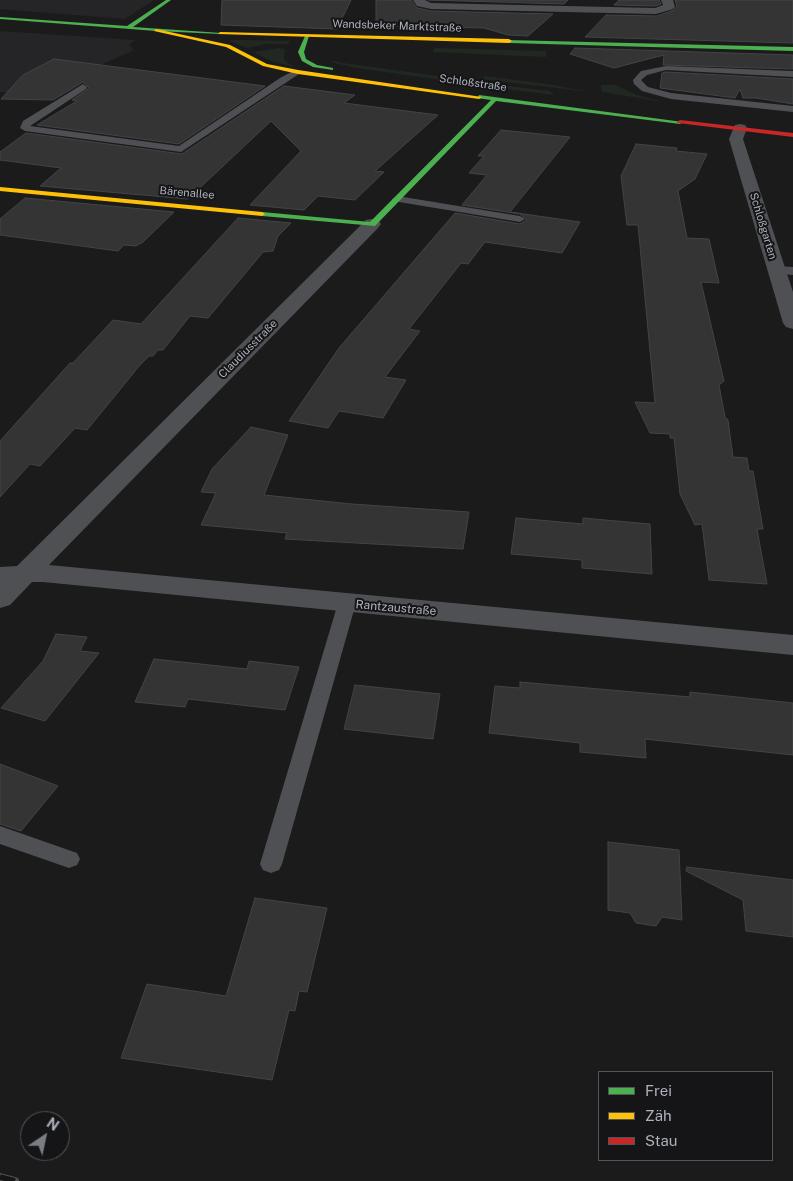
<!DOCTYPE html>
<html>
<head>
<meta charset="utf-8">
<style>
	body { margin:0 }
	#map { position:relative; width:793px; height:1181px; overflow:hidden; background:#1b1b1b; font-family:"Public Sans",sans-serif }
	canvas { display:block }
	.legend { position:absolute; left:598px; top:1071px; width:175px; height:90px; box-sizing:border-box; background:#151517; border:1px solid #525458; margin:0; padding:6px 9px; list-style:none; font-size:15px; color:#adb2ba }
	.legend li { display:flex; align-items:center; gap:10px; height:25px }
	.legend b { width:25px; border:1px solid #525458 }
	.north { position:absolute; left:20px; top:1111px; width:50px; height:50px; box-sizing:border-box; background:#151517; border:1px solid #525458; border-radius:50%; rotate:34deg; font-size:14px; font-weight:700; line-height:20px; text-align:center; color:#adb2ba }
	.north::after { content:''; display:block; margin:auto; width:18px; height:22px; background:#7a7d82; clip-path:polygon(50% 0,100% 100%,50% 72%,0 100%) }
</style>
</head>
<body>
<div id="map">
<canvas width="793" height="1181"></canvas>
<ul class="legend">
<li><b style="height:6px;background:#4caf50"></b>Frei</li>
<li><b style="height:6px;background:#ffc107"></b>Zäh</li>
<li><b style="height:6px;background:#c62828"></b>Stau</li>
</ul>
<div class="north">N</div>
</div>
<script>
const ctx = document.querySelector('canvas').getContext('2d');
ctx.lineJoin = 'round';
function fillPath(path, color) { ctx.fillStyle = color; ctx.fill(path, 'evenodd'); }
const poly = rows => new Path2D(rows.map(r => 'M' + r).join(''));
function strokePath(path, color, width, dash) { ctx.strokeStyle = color; ctx.lineWidth = width; ctx.lineCap = dash ? 'butt' : 'round'; ctx.setLineDash(dash || []); ctx.stroke(path); }
function write(font, color, halo, rows, align = 'center') {
  ctx.font = font + ' "Public Sans",sans-serif'; ctx.lineWidth = 4; ctx.setLineDash([]); ctx.textBaseline = 'middle'; ctx.strokeStyle = halo; ctx.fillStyle = color; for (const [text, x, y, turn = 0] of rows) {
    ctx.save(); ctx.translate(x, y); ctx.rotate((+turn || 0) * Math.PI / 180); ctx.textAlign = isNaN(turn) ? turn : align; if (halo) ctx.strokeText(text, 0, 0); ctx.fillText(text, 0, 0); ctx.restore();
  }
}
const built = poly([
	[0,0,154,0,125,19,0,9],
	[0,31,135,40,129,45,134,50,38,93,0,92]
]);
const green = poly([
	[231,40,242,40,290,41,288,44,265,44,247,48,230,41],
	[279,48,285,49,284,59,289,64,297,67,273,62,253,52],
	[434,48,546,51,546,57,433,52],
	[334,61,343,63,459,79,455,82,357,68,330,62],
	[485,76,547,84,590,92,481,79],
	[478,82,550,91,554,95,473,85],
	[601,85,616,85,637,95,663,102,602,92]
]);
const building = poly([
	[222,0,351,0,337,29,221,25,222,0],
	[376,0,411,0,417,8,431,11,553,14,528,36,508,35,484,28,376,26,376,0],
	[429,0,568,0,564,4,429,0],
	[619,0,659,0,661,4,655,6,614,5,619,0],
	[675,0,793,0,793,43,585,37,606,15,657,16,674,10,677,6,675,0],
	[575,48,793,55,793,69,663,65,664,55,614,68,570,54,575,48],
	[54,59,265,86,179,144,37,125,77,101,72,100,89,88,83,82,53,100,1,99,23,75,54,59],
	[666,72,793,79,793,104,756,98,743,98,740,89,735,98,660,88,662,73,666,72],
	[284,86,355,95,344,103,438,115,375,171,384,172,355,200,318,196,304,210,250,205,301,151,271,121,188,199,40,186,61,168,0,160,0,152,26,133,182,154,284,86],
	[501,130,570,137,510,212,580,222,562,253,485,242,468,264,461,263,409,329,420,331,385,377,406,380,383,418,339,411,328,428,289,421,339,348,455,213,520,224,527,220,520,214,462,205,487,175,469,173,484,156,478,156,501,130],
	[636,144,677,148,676,151,707,154,695,179,678,191,687,238,709,239,719,283,701,282,724,381,719,385,725,417,728,420,733,457,747,458,749,471,753,471,763,529,757,529,767,584,709,580,702,524,695,525,680,494,674,438,670,438,670,434,650,433,635,402,655,403,638,225,627,225,621,176,636,144],
	[25,198,174,212,143,242,136,246,124,245,118,251,0,235,0,219,25,198],
	[238,218,291,223,278,236,273,251,263,252,208,318,190,316,163,350,158,350,153,356,149,356,140,365,87,430,75,428,40,466,30,464,0,497,0,441,70,363,73,363,113,320,141,324,238,218],
	[251,427,288,435,264,495,352,504,469,512,463,549,285,539,287,533,201,525,216,493,201,492,212,469,251,427],
	[516,518,583,524,583,518,650,524,652,574,582,568,582,560,511,554,516,518],
	[56,634,87,637,80,651,99,653,45,721,1,708,43,661,56,634],
	[154,659,247,669,249,661,299,667,285,710,188,699,185,707,135,702,154,659],
	[520,682,690,697,690,692,793,703,793,755,645,739,646,758,580,752,580,743,489,733,495,686,520,688,520,682],
	[355,685,440,694,433,739,344,729,355,685],
	[0,764,58,786,21,831,0,824,0,764],
	[608,842,679,850,682,920,662,917,656,926,636,923,630,913,608,910,608,842],
	[687,867,793,880,793,937,746,931,743,900,686,871,687,867],
	[255,898,327,908,307,992,299,991,295,1011,289,1010,272,1080,121,1058,147,984,226,996,255,898]
]);
const lane = poly([
	[666,66,793,71,793,77,666,70,647,75,641,80,648,87,671,93,793,106,793,112,671,99,642,91,634,84,633,80,641,71,666,66],
	[295,70,302,72,181,152,25,131,20,128,23,121,83,84,87,87,86,89,30,126,179,146,280,78,295,70],
	[397,196,520,216,525,219,520,222,393,201,392,199,397,196],
	[776,266,793,267,793,275,772,273,770,270,772,267,776,266],
	[347,597,353,599,356,603,282,864,279,870,271,873,263,870,260,864,338,603,341,599,347,597],
	[0,826,77,853,80,859,77,865,69,868,0,844,0,826]
]);
const street = poly([
	[413,0,425,0,431,3,655,8,663,5,661,0,673,0,675,7,673,9,656,14,431,9,417,6,413,0],
	[740,124,745,125,747,128,743,139,793,292,793,329,786,327,783,323,729,139,735,125,740,124],
	[372,219,378,220,381,224,378,228,49,565,793,635,793,655,43,582,32,582,10,605,0,608,0,567,17,566,366,220,372,219]
]);
const fast = poly([
	[166,0,171,0,133,27,222,33,220,34,156,31,0,19,0,17,127,26,166,0],
	[307,35,309,36,304,52,306,59,317,65,333,68,333,70,313,67,302,61,298,52,305,36,307,35],
	[507,40,793,47,793,51,509,43,507,40],
	[479,95,683,122,680,124,496,101,375,226,262,216,259,214,262,212,370,222,491,100,477,98,479,95]
]);
const slow = poly([
	[156,29,230,45,267,64,298,70,482,97,479,99,298,74,263,66,226,47,154,31,156,29],
	[220,32,509,39,512,41,509,43,218,34,220,32],
	[0,187,262,212,265,214,262,216,0,191,0,187]
]);
const jam = poly([
	[680,120,793,133,793,137,678,123,677,122,680,120]
]);
const rail = poly([
	[0,1177,15,1181]
]);
const farStreetnames = [
	["Wandsbeker Marktstraße",397,26,2],
	["Schloßstraße",473,83,8],
	["Bärenallee",187,193,5],
	["Schloßgarten",763,226,73],
	["Claudiusstraße",248,349,-45]
];
const streetNames = [
	["Rantzaustraße",396,608,5]
];
fillPath(built, '#252527');
fillPath(green, '#212821');
fillPath(building, '#343435');
strokePath(building, '#434447', 1);
fillPath(lane, '#4f5053');
fillPath(street, '#4f5053');
fillPath(fast, '#4caf50');
fillPath(slow, '#ffc107');
fillPath(jam, '#c62828');
strokePath(rail, '#505052', 8);
strokePath(rail, '#151517', 5.5, [16]);
write('11px', '#adb2ba', '#151517', farStreetnames);
write('12px', '#adb2ba', '#151517', streetNames);
</script>
</body>
</html>
